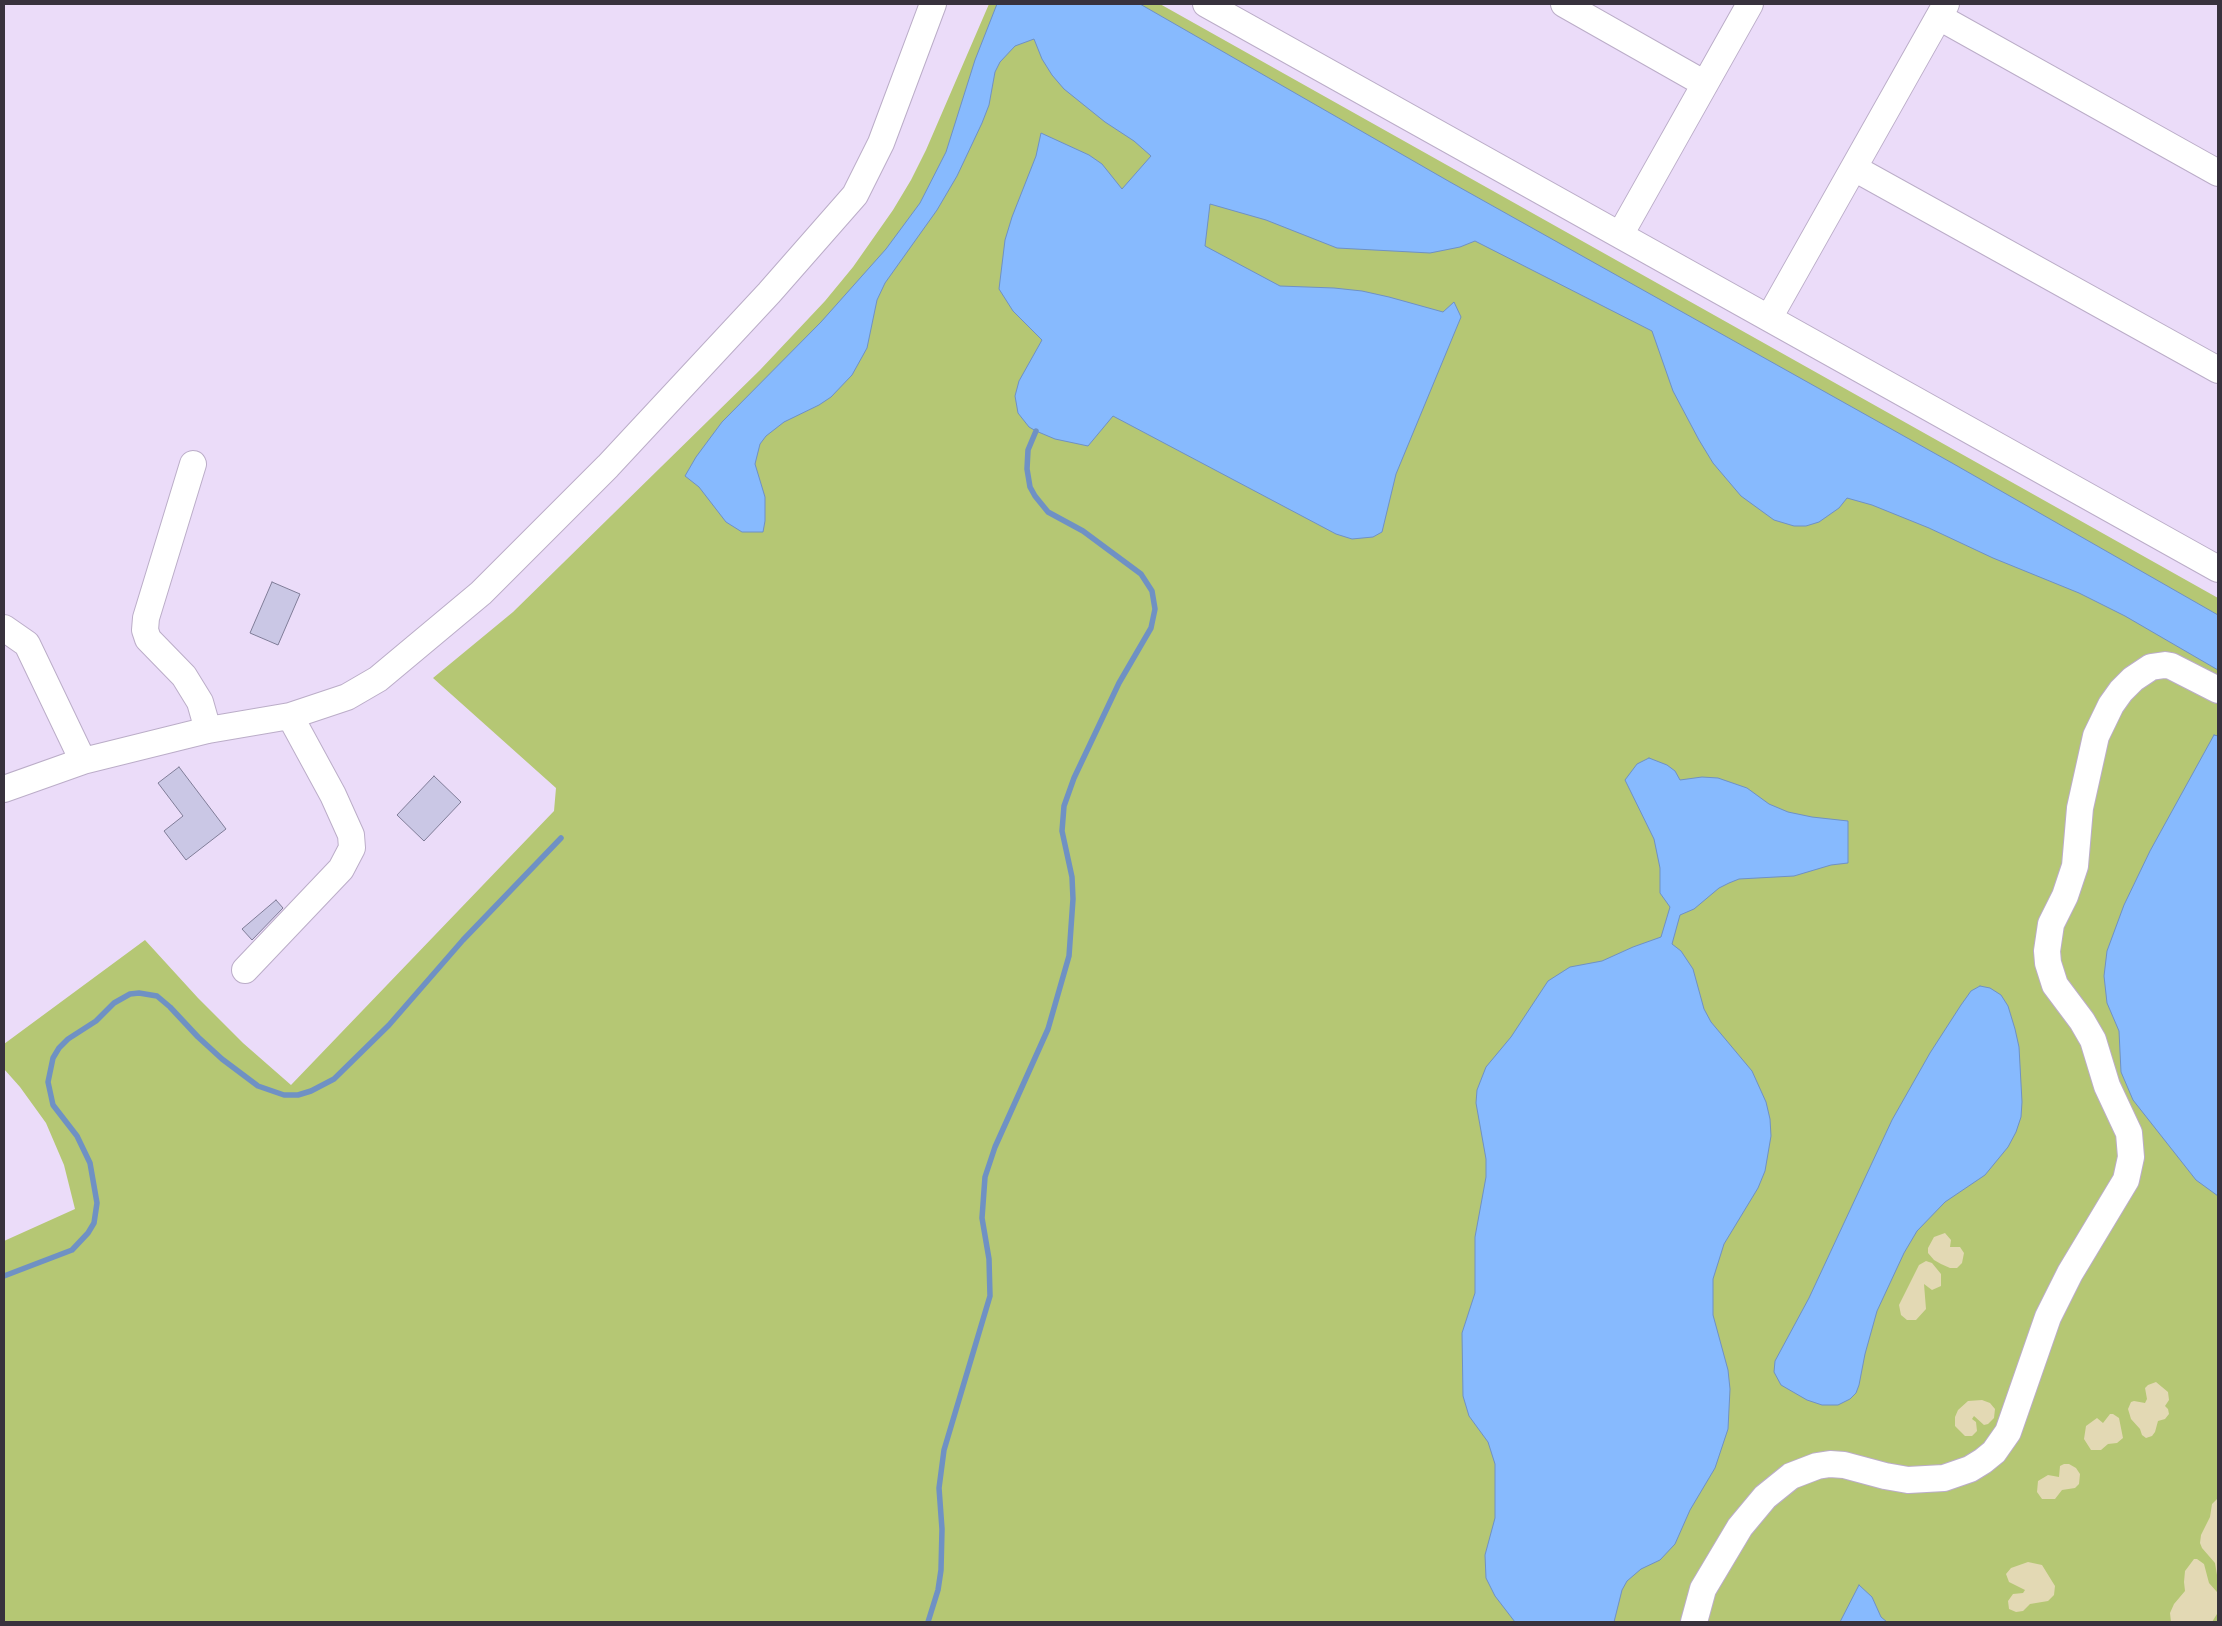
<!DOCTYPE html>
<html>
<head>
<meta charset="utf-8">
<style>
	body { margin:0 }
	#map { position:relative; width:2222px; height:1626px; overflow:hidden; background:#ebdcf9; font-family:Barlow,sans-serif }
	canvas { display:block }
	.frame { position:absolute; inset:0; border:5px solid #38323d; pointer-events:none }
</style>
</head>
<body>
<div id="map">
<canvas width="2222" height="1626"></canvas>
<div class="frame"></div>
</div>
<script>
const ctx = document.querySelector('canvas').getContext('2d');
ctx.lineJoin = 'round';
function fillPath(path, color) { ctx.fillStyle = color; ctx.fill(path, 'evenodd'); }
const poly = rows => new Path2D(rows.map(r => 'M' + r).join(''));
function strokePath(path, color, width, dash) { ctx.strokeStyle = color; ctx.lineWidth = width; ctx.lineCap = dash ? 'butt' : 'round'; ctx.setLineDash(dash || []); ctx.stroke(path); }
const green = poly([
	[989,4,1160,4,2218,598,2218,1622,4,1622,4,1241,75,1209,64,1165,46,1123,20,1087,4,1069,4,1044,145,940,198,998,243,1043,291,1085,554,811,556,788,433,678,513,612,760,370,825,301,853,267,893,210,911,180,926,150]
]);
const sand = poly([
	[1945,1233,1951,1240,1950,1247,1960,1247,1964,1253,1962,1263,1957,1268,1950,1268,1941,1264,1934,1260,1928,1253,1928,1248,1934,1237],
	[1926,1261,1932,1263,1941,1274,1941,1286,1932,1290,1924,1284,1926,1309,1916,1320,1907,1320,1901,1315,1899,1305,1919,1265],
	[2156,1382,2168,1392,2169,1400,2165,1406,2168,1409,2169,1414,2165,1419,2158,1421,2155,1432,2152,1436,2146,1438,2142,1435,2140,1429,2131,1419,2128,1409,2131,1402,2134,1401,2145,1403,2147,1399,2145,1388,2148,1385],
	[1982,1400,1990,1403,1995,1409,1994,1418,1988,1424,1984,1425,1974,1416,1972,1419,1976,1422,1977,1431,1972,1436,1965,1436,1955,1426,1955,1417,1958,1410,1968,1401],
	[2110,1414,2113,1414,2119,1418,2123,1438,2117,1443,2108,1444,2101,1450,2091,1450,2084,1439,2086,1426,2097,1418,2103,1423],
	[2064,1464,2069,1464,2076,1468,2080,1474,2079,1484,2075,1488,2062,1490,2055,1499,2042,1499,2037,1492,2038,1481,2048,1475,2059,1477,2060,1466],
	[2218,1498,2218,1581,2215,1563,2202,1548,2200,1543,2201,1535,2210,1517,2212,1504],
	[2194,1559,2197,1559,2204,1564,2209,1583,2217,1592,2217,1614,2212,1622,2171,1622,2170,1613,2174,1604,2185,1591,2184,1582,2185,1571],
	[2028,1562,2042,1565,2055,1586,2054,1595,2048,1601,2030,1604,2023,1611,2016,1612,2009,1609,2008,1601,2013,1594,2023,1593,2025,1590,2009,1582,2006,1574,2011,1568]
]);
const water = poly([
	[997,4,1140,4,1450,182,1952,463,2218,615,2218,670,2125,616,2079,593,1993,558,1929,528,1872,505,1847,498,1839,508,1819,522,1806,526,1794,526,1774,520,1741,496,1713,463,1699,440,1673,391,1652,331,1475,241,1460,247,1430,253,1337,248,1266,220,1210,204,1205,246,1280,286,1334,288,1362,291,1389,297,1443,312,1454,302,1461,317,1396,474,1382,532,1373,537,1352,539,1336,534,1113,416,1088,446,1055,439,1036,431,1029,427,1018,413,1015,396,1019,381,1042,340,1013,311,999,289,1005,240,1012,217,1036,156,1041,133,1089,155,1102,164,1122,189,1151,156,1134,141,1105,122,1064,89,1052,75,1042,59,1034,39,1015,46,1000,62,995,72,989,105,982,123,957,176,937,210,885,283,877,300,867,348,852,375,831,397,819,405,784,422,766,436,760,444,755,464,765,497,765,521,763,532,742,532,726,522,699,487,685,476,696,457,722,422,821,322,886,249,920,203,946,152,975,60,997,4],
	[2214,735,2218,736,2218,1196,2196,1180,2133,1100,2121,1072,2119,1031,2107,1003,2104,976,2107,951,2124,905,2150,851,2214,735],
	[1649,758,1667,765,1675,771,1680,780,1702,777,1718,778,1747,788,1769,804,1788,812,1812,817,1848,821,1848,863,1831,865,1794,876,1739,879,1729,883,1719,888,1694,909,1680,915,1672,944,1681,951,1693,969,1704,1009,1711,1022,1752,1071,1766,1102,1770,1119,1771,1136,1765,1171,1758,1188,1724,1244,1713,1279,1713,1315,1728,1370,1730,1389,1728,1429,1715,1468,1690,1510,1675,1544,1660,1560,1641,1569,1627,1581,1622,1590,1614,1622,1515,1622,1495,1596,1486,1578,1485,1555,1495,1518,1495,1464,1488,1442,1469,1416,1463,1396,1462,1333,1475,1293,1475,1237,1486,1177,1486,1159,1476,1103,1477,1090,1486,1067,1511,1037,1548,981,1570,967,1602,961,1633,947,1661,937,1670,907,1660,893,1660,868,1654,839,1625,780,1637,764,1649,758],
	[1980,986,1990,988,2001,995,2008,1006,2015,1029,2019,1047,2022,1102,2021,1117,2016,1132,2008,1147,1985,1175,1945,1202,1917,1231,1904,1253,1877,1311,1865,1354,1859,1385,1856,1393,1850,1399,1838,1405,1822,1405,1807,1400,1781,1385,1774,1372,1775,1361,1809,1298,1892,1120,1930,1053,1961,1005,1971,991,1980,986],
	[1859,1585,1872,1597,1881,1617,1887,1622,1840,1622,1859,1585]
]);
const stream = poly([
	[4,1276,72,1250,88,1233,94,1223,97,1203,90,1163,77,1136,53,1105,48,1082,53,1058,59,1048,68,1039,96,1021,114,1003,130,994,139,993,157,996,170,1007,198,1037,222,1059,258,1086,284,1095,298,1095,311,1091,334,1079,389,1025,463,940,561,838],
	[928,1622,938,1590,941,1570,942,1529,939,1488,944,1450,990,1296,989,1259,982,1218,985,1177,995,1147,1048,1029,1069,956,1073,899,1072,877,1062,831,1064,806,1074,778,1119,683,1151,628,1155,609,1152,591,1141,574,1083,531,1048,512,1035,496,1030,487,1027,469,1028,450,1036,431]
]);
const building = poly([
	[272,582,300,594,278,645,250,633,272,582],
	[179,767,226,829,186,860,164,831,183,816,158,783,179,767],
	[434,776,461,802,424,841,397,815,434,776],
	[276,900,283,908,252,940,242,929,276,900]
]);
const minor = poly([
	[1206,4,2218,569],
	[1564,4,1705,84],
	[1939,17,2218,173],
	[1854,168,2218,370],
	[1620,235,1750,4],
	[1769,318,1946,4],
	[193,464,146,618,145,630,148,639,184,676,200,702,208,730],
	[4,628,27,644,83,761],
	[4,789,83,761,208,730,290,716,347,697,378,679,481,593,608,466,769,293,855,195,881,143,933,4],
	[245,970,341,869,352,848,351,835,333,795,290,716],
	[1694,1622,1703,1589,1740,1527,1765,1497,1791,1476,1817,1466,1830,1464,1844,1465,1885,1476,1908,1480,1944,1478,1970,1469,1983,1461,1994,1452,2008,1432,2048,1317,2070,1273,2126,1180,2131,1157,2129,1133,2107,1086,2093,1040,2082,1021,2055,985,2048,963,2047,951,2051,924,2065,896,2075,866,2080,808,2096,736,2111,705,2121,691,2133,679,2151,667,2165,665,2171,666,2218,690]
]);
fillPath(green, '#b5c774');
fillPath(sand, '#e3d9b4');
fillPath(water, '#87bafe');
strokePath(water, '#6f91c4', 1);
strokePath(stream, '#6f91c4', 5.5);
fillPath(building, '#cac7e5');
strokePath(building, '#7f7c97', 1);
strokePath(minor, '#bbadc8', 28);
strokePath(minor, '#fff', 26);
</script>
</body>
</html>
